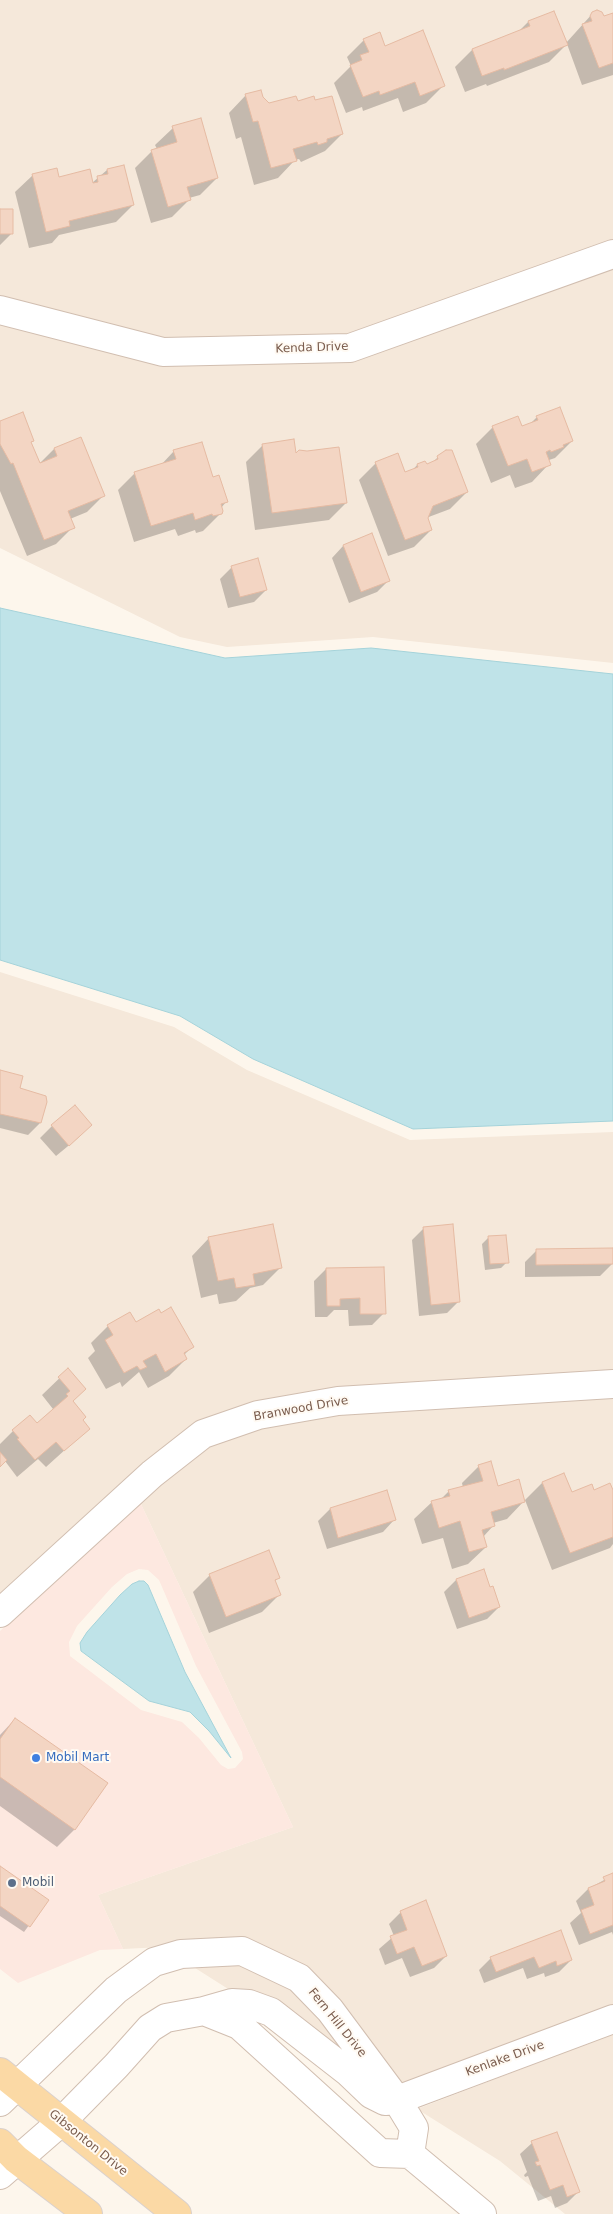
<!DOCTYPE html>
<html>
<head>
<meta charset="utf-8">
<style>
	body { margin:0 }
	canvas { display:block; background:#fdf6ec }
</style>
</head>
<body>
<canvas width="613" height="2214"></canvas>
<script>
const ctx = document.querySelector('canvas').getContext('2d');
ctx.lineJoin = 'round';
function fillPath(path, color) { ctx.fillStyle = color; ctx.fill(path, 'evenodd'); }
const poly = rows => new Path2D(rows.map(r => 'M' + r).join(''));
function strokePath(path, color, width, dash) { ctx.strokeStyle = color; ctx.lineWidth = width; ctx.lineCap = dash ? 'butt' : 'round'; ctx.setLineDash(dash || []); ctx.stroke(path); }
function write(font, color, halo, rows, align = 'center') {
  ctx.font = font + ' "DejaVu Sans",sans-serif'; ctx.lineWidth = 4; ctx.setLineDash([]); ctx.textBaseline = 'middle'; ctx.strokeStyle = halo; ctx.fillStyle = color; for (const [text, x, y, turn = 0] of rows) {
    ctx.save(); ctx.translate(x, y); ctx.rotate((+turn || 0) * Math.PI / 180); ctx.textAlign = isNaN(turn) ? turn : align; if (halo) ctx.strokeText(text, 0, 0); ctx.fillText(text, 0, 0); ctx.restore();
  }
}
const residential = poly([
	[0,0,613,0,613,241,348,335,166,338,0,296],
	[613,268,613,663,373,637,227,647,180,637,0,548,0,324,354,361],
	[0,972,174,1027,247,1070,410,1140,613,1132,613,1371,199,1422,142,1465,0,1595],
	[613,1398,613,2006,392,2093,162,1947,123,1949,98,1895,293,1827,140,1502,210,1445,261,1428,339,1414],
	[613,2034,613,2214,565,2214,500,2161,417,2109]
]);
const commercial = poly([
	[140,1502,293,1827,98,1895,123,1949,100,1950,18,1983,0,1969,0,1631],
	[139,1569,148,1570,159,1580,196,1666,242,1752,243,1759,235,1768,228,1769,221,1765,199,1738,182,1722,141,1710,70,1656,69,1642,77,1626,112,1587,127,1574]
]);
const water = poly([
	[0,608,225,658,371,648,613,674,613,1121,413,1129,253,1059,180,1016,0,960,0,608],
	[139,1581,144,1581,148,1585,185,1672,231,1758,209,1731,190,1712,149,1701,81,1651,80,1643,87,1632,120,1595,132,1584,139,1581]
]);
const shadow = poly([
	[593,13,603,18,613,14,613,75,582,85,567,44,549,62,487,86,486,84,465,92,455,67,472,50,518,32,528,22,566,43],
	[364,40,384,47,443,86,426,103,403,112,398,98,363,111,362,107,346,113,334,83,351,66,347,57],
	[246,95,262,97,269,104,314,102,342,134,325,151,301,162,299,159,295,160,278,178,254,185,241,137,236,139,229,113],
	[173,128,217,178,200,195,189,198,189,200,172,217,151,223,135,168,152,151,157,149,155,145],
	[107,170,133,205,116,222,59,235,52,243,29,248,15,192,33,175,92,183],
	[0,210,12,233,0,245],
	[537,417,572,441,555,458,549,460,549,464,532,482,515,488,510,475,491,483,476,444,493,427,521,428,529,425],
	[0,423,33,441,30,443,39,464,54,449,104,495,87,512,70,519,73,527,56,544,27,556,0,491],
	[263,445,295,456,346,503,329,520,255,530,246,462],
	[174,451,212,478,226,502,221,508,221,513,203,531,196,533,195,530,178,536,175,529,134,542,118,490,135,473,160,466],
	[442,453,467,492,450,509,426,518,431,530,414,547,388,556,359,480,376,463,404,474,411,472,417,465,426,466,432,463],
	[343,546,389,580,377,592,349,603,332,558],
	[232,567,266,590,254,602,228,608,220,579],
	[0,1072,19,1089,40,1123,28,1135,0,1128],
	[52,1126,79,1137,56,1156,40,1138],
	[424,1228,459,1301,447,1313,419,1316,412,1240],
	[209,1238,280,1268,263,1285,250,1288,236,1301,219,1304,217,1294,201,1298,192,1256],
	[488,1238,507,1262,501,1268,485,1270,482,1244],
	[537,1250,612,1264,600,1276,525,1277,525,1262],
	[326,1269,384,1313,372,1325,349,1326,348,1310,334,1310,327,1317,315,1317,314,1281],
	[161,1315,192,1347,184,1355,186,1359,169,1376,148,1388,139,1372,122,1387,120,1382,106,1389,88,1358,95,1351,91,1343,108,1326,136,1324],
	[68,1370,72,1402,81,1420,88,1429,46,1467,38,1459,17,1477,5,1461,0,1466,0,1444,13,1431,36,1425,53,1409,42,1395],
	[479,1466,497,1487,524,1501,542,1483,563,1474,571,1494,593,1491,613,1494,613,1544,610,1548,552,1570,525,1500,507,1519,493,1523,494,1525,483,1537,486,1547,468,1564,452,1569,443,1538,422,1544,414,1519,432,1502,440,1500,449,1491,463,1488,462,1483],
	[330,1509,394,1520,383,1532,327,1549,318,1521],
	[483,1571,489,1589,499,1607,487,1619,457,1629,444,1592,456,1580],
	[210,1575,278,1578,274,1582,279,1595,262,1612,209,1633,193,1592],
	[15,1719,106,1784,74,1830,57,1847,0,1806,0,1735],
	[0,1867,47,1901,24,1932,0,1916],
	[613,1875,613,1935,612,1932,579,1945,570,1923,581,1913,576,1901,588,1889],
	[401,1912,446,1956,434,1968,410,1977,402,1958,385,1965,379,1949,394,1936,389,1924],
	[560,1931,571,1960,559,1972,545,1977,544,1973,527,1979,523,1968,484,1983,479,1970,491,1958],
	[532,2143,579,2191,567,2203,555,2208,551,2196,538,2201,528,2176,525,2177,524,2175,527,2172,520,2154]
]);
const building = poly([
	[597,10,602,12,604,16,613,13,613,63,599,68,582,24,592,21,590,16,592,12,597,10],
	[554,11,568,45,504,70,504,68,482,76,472,49,530,26,528,21,554,11],
	[423,30,445,86,420,96,415,82,380,95,379,91,363,97,350,65,362,60,360,55,369,52,363,39,380,32,385,46,423,30],
	[261,90,263,97,269,103,296,96,298,101,314,96,315,100,332,96,343,134,327,139,327,142,318,145,317,142,293,149,297,161,271,168,258,121,253,122,245,94,261,90],
	[201,118,218,178,187,187,191,200,168,207,151,150,177,142,172,126,201,118],
	[124,165,134,205,69,221,70,226,46,232,32,174,57,168,59,177,90,169,93,183,98,182,97,176,108,174,107,169,124,165],
	[0,209,13,209,13,234,0,234,0,209],
	[560,407,573,441,563,445,564,447,551,452,550,450,546,452,551,465,532,472,527,459,508,466,492,426,518,416,522,426,538,420,536,416,560,407],
	[23,412,34,441,31,442,40,463,57,456,54,448,81,437,105,496,68,511,75,528,44,540,13,463,11,464,0,444,0,421,23,412],
	[294,439,296,453,299,450,307,451,339,447,347,503,272,513,262,444,294,439],
	[202,442,213,477,219,475,228,502,221,504,223,511,222,514,213,516,212,514,195,520,193,513,151,526,134,472,176,459,173,450,202,442],
	[446,450,452,450,468,492,433,506,428,518,432,530,405,540,375,462,398,453,405,472,418,467,417,464,425,461,427,464,438,459,437,456,446,450],
	[372,533,390,581,361,592,343,545,372,533],
	[258,558,267,590,240,597,231,566,258,558],
	[0,1070,23,1076,20,1088,46,1096,47,1102,41,1123,0,1114,0,1070],
	[75,1105,92,1125,69,1146,51,1125,75,1105],
	[273,1224,282,1268,253,1274,255,1285,236,1288,234,1278,218,1281,208,1237,273,1224],
	[453,1224,460,1302,431,1305,423,1227,453,1224],
	[506,1235,509,1263,490,1264,488,1236,506,1235],
	[613,1248,613,1264,536,1265,536,1249,613,1248],
	[384,1267,386,1314,360,1314,360,1298,340,1299,340,1306,327,1306,326,1268,384,1267],
	[171,1307,194,1347,184,1353,187,1359,165,1372,156,1354,143,1361,147,1367,140,1370,137,1366,124,1373,105,1340,113,1335,107,1325,130,1312,136,1322,159,1309,161,1313,171,1307],
	[68,1368,86,1389,73,1401,86,1417,83,1420,90,1429,64,1451,56,1442,35,1460,17,1439,19,1438,12,1430,30,1415,37,1423,68,1396,66,1394,70,1391,58,1377,68,1368],
	[0,1452,7,1460,0,1467,0,1452],
	[491,1461,498,1486,519,1479,525,1502,491,1512,495,1526,482,1530,487,1547,469,1552,460,1521,439,1528,431,1501,450,1496,448,1490,483,1481,478,1465,491,1461],
	[564,1473,572,1492,592,1484,594,1490,610,1483,613,1490,613,1537,570,1553,542,1482,564,1473],
	[387,1490,396,1520,338,1538,330,1508,387,1490],
	[269,1550,280,1578,275,1580,281,1595,226,1617,209,1574,269,1550],
	[484,1569,490,1587,493,1586,500,1607,469,1618,456,1579,484,1569],
	[15,1718,108,1783,75,1830,0,1777,0,1739,15,1718],
	[0,1866,49,1900,30,1927,0,1906,0,1866],
	[613,1873,613,1925,590,1934,581,1910,594,1905,588,1888,605,1881,603,1877,613,1873],
	[426,1900,447,1956,422,1966,414,1947,397,1954,390,1936,407,1930,400,1911,426,1900],
	[561,1930,572,1960,557,1966,556,1961,539,1968,534,1957,496,1972,490,1957,561,1930],
	[557,2132,580,2192,567,2197,563,2185,550,2190,540,2165,537,2166,535,2162,539,2161,531,2141,557,2132]
]);
const minor = poly([
	[0,310,163,352,350,348,613,254],
	[0,1613,152,1474,203,1434,258,1415,338,1401,613,1384],
	[204,2011,232,2003,249,2004,271,2012,348,2072,371,2094,385,2101,397,2100,613,2019],
	[0,2102,116,1990,154,1962,181,1954,242,1951,299,1978,330,2010,397,2100,414,2128,410,2154],
	[0,2175,61,2122,116,2066,150,2028,166,2018,204,2011,239,2025,380,2153,410,2154,482,2214]
]);
const major = poly([
	[0,2072,177,2214],
	[0,2143,16,2159,88,2214]
]);
const markers = [
	[36,1758,5,"#3f7fe0"],
	[12,1883,5,"#5c6f8a"]
];
const streetNames = [
	["Kenda Drive",312,348,-2],
	["Branwood Drive",301,1409,-10],
	["Fern Hill Drive",337,2023,51],
	["Kenlake Drive",505,2059,-20],
	["Gibsonton Drive",88,2143,39]
];
const shopNames = [
	["Mobil Mart",46,1758]
];
const serviceNames = [
	["Mobil",22,1883]
];
fillPath(residential, '#f5e8da');
fillPath(commercial, '#fde8e0');
fillPath(water, '#bfe3e8');
strokePath(water, '#a5d3da', 1);
fillPath(shadow, '#0003');
fillPath(building, '#f3d5c3');
strokePath(building, '#e6bba3', 1);
strokePath(minor, '#d1beb0', 30);
strokePath(major, '#dad1cd', 30);
strokePath(minor, '#fff', 28);
strokePath(major, '#fbd9a5', 28);
for (const [x, y, r, color] of markers) { const dot = new Path2D(); dot.arc(x, y, r, 0, 2 * Math.PI); ctx.fillStyle = color; ctx.fill(dot); strokePath(dot, '#fffaf3', 2); }
write('12px', '#7a5c4d', '#fffaf3', streetNames);
write('12px', '#366cbe', '#fffaf3', shopNames, 'left');
write('12px', '#4e5e75', '#fffaf3', serviceNames, 'left');
</script>
</body>
</html>
